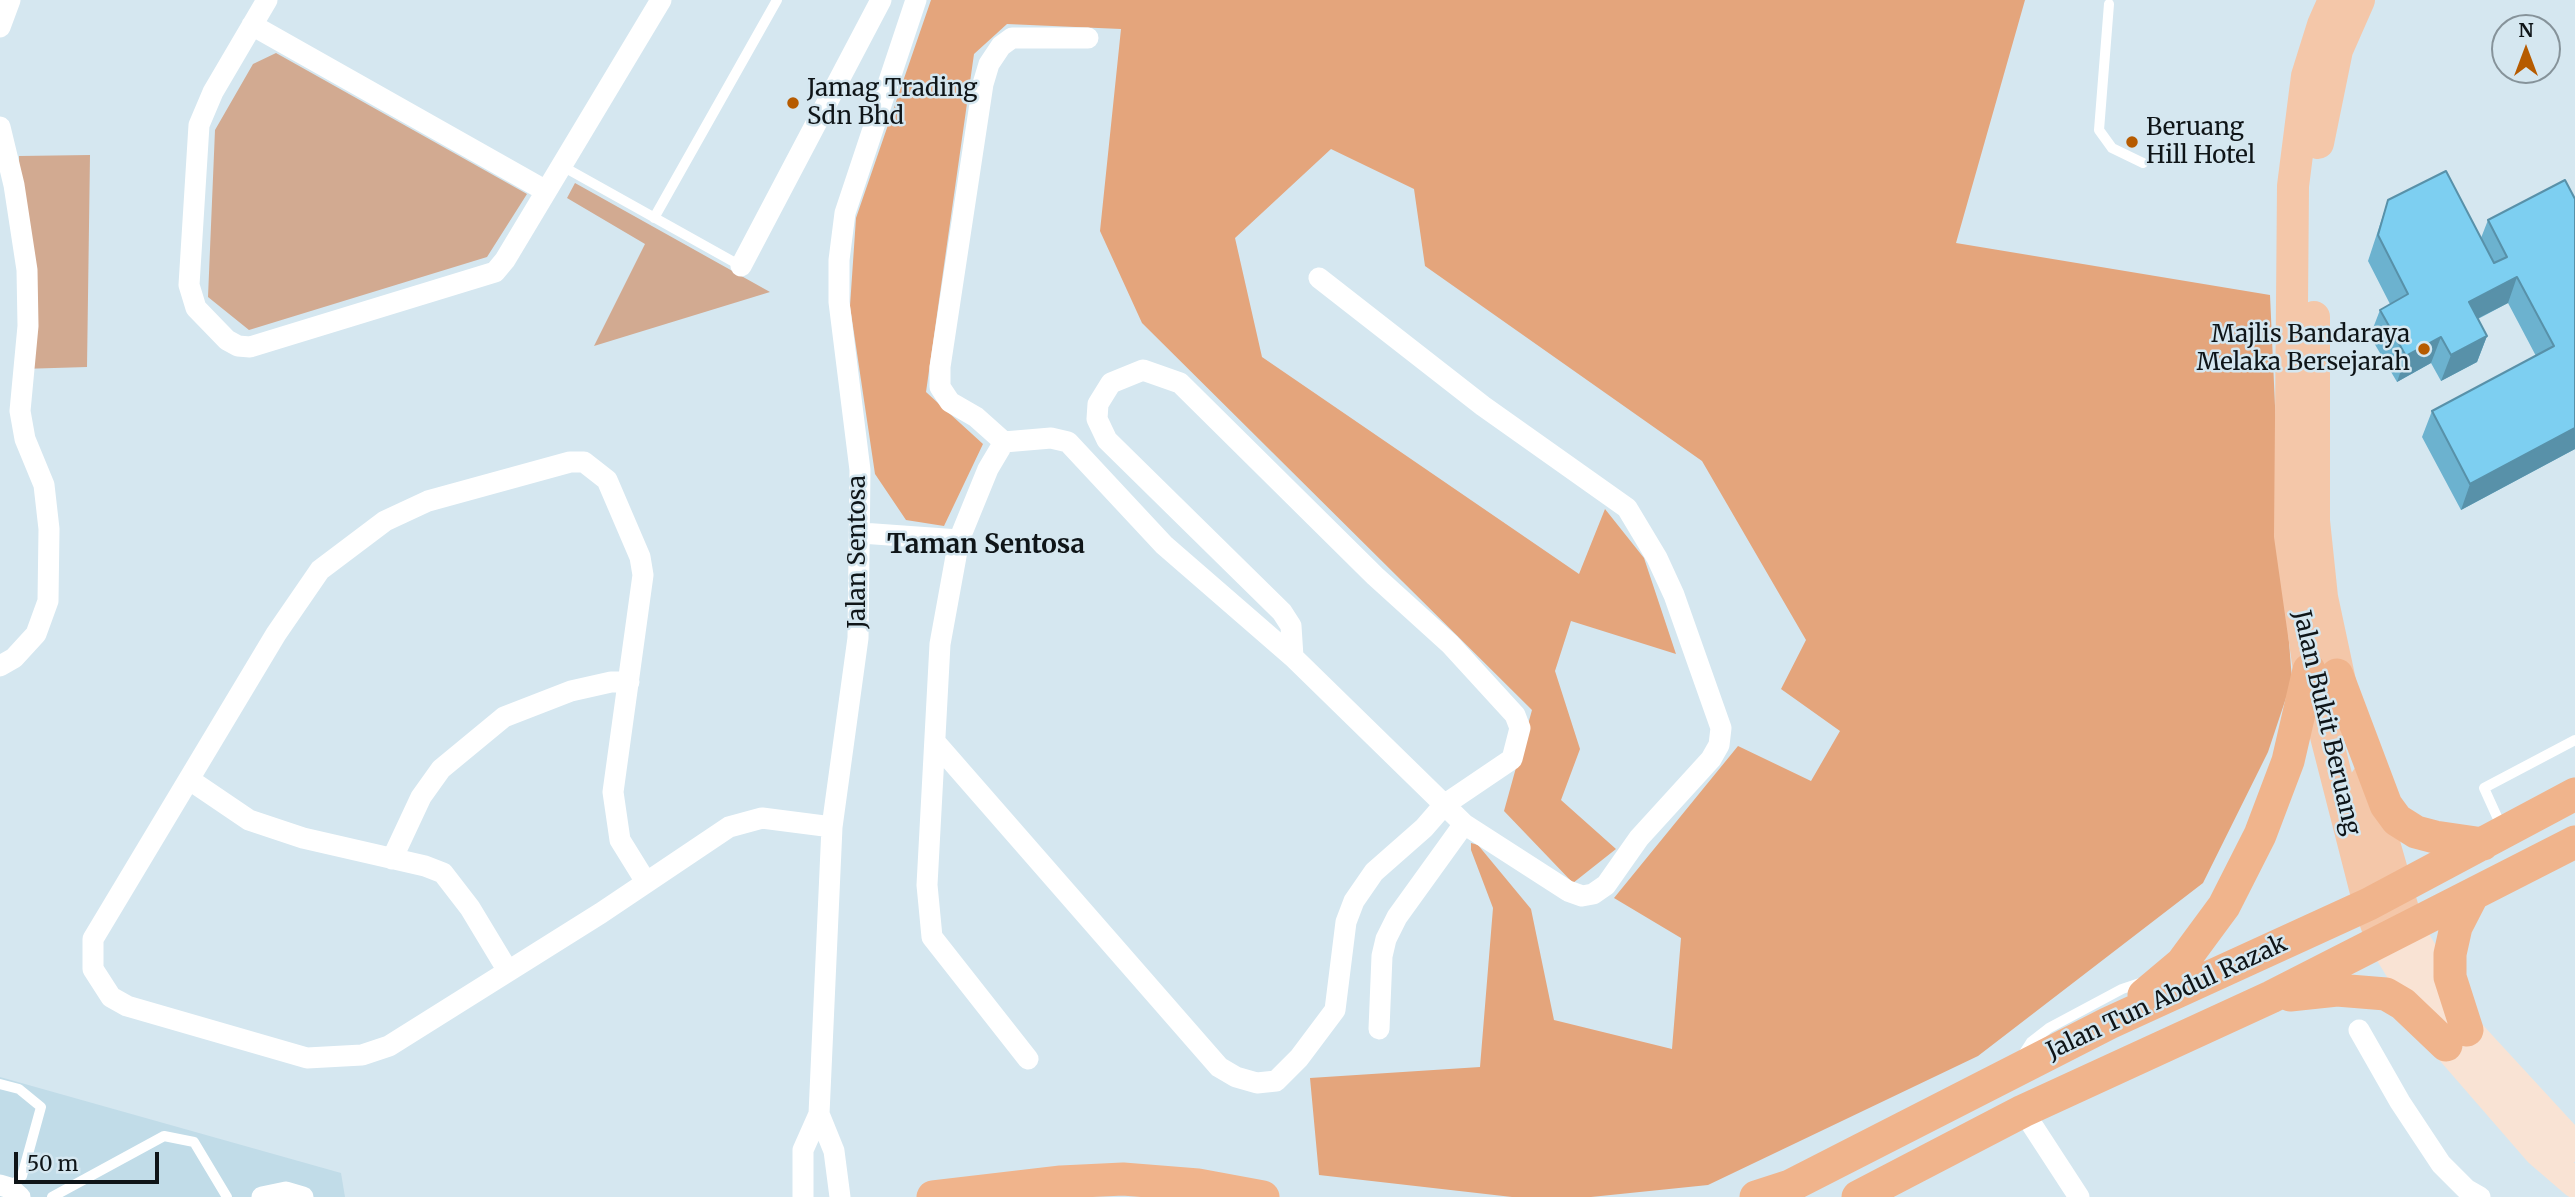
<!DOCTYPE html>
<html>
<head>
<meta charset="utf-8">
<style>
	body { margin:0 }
	#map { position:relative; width:2575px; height:1197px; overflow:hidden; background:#d5e7f0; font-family:Merriweather,serif }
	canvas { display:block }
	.north { position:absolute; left:2491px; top:14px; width:70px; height:70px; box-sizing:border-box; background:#d5e7f0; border:2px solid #86939a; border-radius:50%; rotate:0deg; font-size:19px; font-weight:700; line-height:28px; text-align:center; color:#0f1518 }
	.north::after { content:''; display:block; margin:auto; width:24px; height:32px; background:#b65b00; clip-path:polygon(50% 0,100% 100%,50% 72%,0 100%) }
	.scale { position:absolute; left:14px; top:1152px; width:145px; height:32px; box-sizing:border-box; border:4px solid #0f1518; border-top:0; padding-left:9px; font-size:21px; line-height:24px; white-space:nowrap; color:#0f1518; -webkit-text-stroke:5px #d5e7f0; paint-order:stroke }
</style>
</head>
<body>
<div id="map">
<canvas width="2575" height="1197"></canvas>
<div class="north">N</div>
<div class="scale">50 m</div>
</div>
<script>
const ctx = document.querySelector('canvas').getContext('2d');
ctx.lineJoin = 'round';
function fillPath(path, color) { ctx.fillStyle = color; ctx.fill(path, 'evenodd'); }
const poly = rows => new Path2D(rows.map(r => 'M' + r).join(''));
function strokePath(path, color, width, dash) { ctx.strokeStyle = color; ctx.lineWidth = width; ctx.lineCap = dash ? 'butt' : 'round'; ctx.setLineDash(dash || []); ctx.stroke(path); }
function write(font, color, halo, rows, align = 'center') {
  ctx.font = font + ' Merriweather,serif'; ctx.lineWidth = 5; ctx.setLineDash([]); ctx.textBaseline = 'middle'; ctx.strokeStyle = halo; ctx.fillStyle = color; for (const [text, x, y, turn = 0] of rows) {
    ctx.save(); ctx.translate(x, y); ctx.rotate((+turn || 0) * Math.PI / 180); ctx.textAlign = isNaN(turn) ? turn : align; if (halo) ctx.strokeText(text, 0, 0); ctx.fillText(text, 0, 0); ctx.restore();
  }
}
const built = poly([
	[0,1077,341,1173,345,1197,0,1197]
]);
const green = poly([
	[276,53,527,194,487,257,249,330,208,297,215,130,253,64],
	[90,155,87,367,21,369,19,156],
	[575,183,770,292,594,346,645,244,567,198]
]);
const forest = poly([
	[931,0,2025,0,1956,243,2270,295,2281,539,2292,680,2268,752,2203,883,1978,1056,1708,1185,1591,1197,1512,1197,1319,1175,1310,1078,1480,1067,1493,908,1471,850,1471,843,1478,845,1531,909,1554,1020,1672,1049,1681,938,1614,898,1738,746,1811,781,1840,731,1781,689,1806,640,1702,461,1425,266,1414,189,1331,149,1235,238,1262,357,1579,574,1605,509,1644,558,1676,654,1571,621,1555,671,1580,749,1561,800,1616,849,1573,883,1504,811,1532,710,1142,323,1100,231,1121,29,1007,24,974,54,926,392,983,444,944,526,906,520,875,474,850,306,856,218]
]);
const service = poly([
	[2109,4,2099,130,2112,148,2143,163],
	[562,166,741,266],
	[654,218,777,0],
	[2503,830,2484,788,2575,740],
	[2022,1056,2031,1042,2049,1028,2122,989,2143,982],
	[0,1084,19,1089,41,1107,22,1176,10,1188],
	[52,1197,164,1136,194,1142,227,1197]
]);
const minor = poly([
	[267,0,213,92,199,125,189,285,196,308,227,340,238,346,250,347,495,272,505,260,661,0],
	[252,25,546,191],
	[0,27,10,0],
	[0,127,14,185,27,270,28,326,20,411,25,439,44,485,49,529,48,601,36,634,14,658,0,666],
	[741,266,881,0],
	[1004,442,976,417,950,402,940,387,940,367,983,84,989,64,1001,46,1012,38,1088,38],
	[861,533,959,540],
	[935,742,1219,1067,1236,1077,1257,1083,1276,1081,1299,1058,1335,1010,1346,922,1354,901,1374,872,1424,828,1444,805,1512,759,1520,728,1515,715,1450,644,1375,576,1180,383,1143,370,1111,383,1098,404,1097,419,1107,440,1282,612,1291,626,1293,657],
	[190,780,249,820,303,838,425,866,443,873,470,908,508,971],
	[392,859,421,797,441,769,504,717,571,691,611,682,629,682],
	[646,882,620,840,613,792,643,575,640,557,607,480,584,462,570,462,428,501,385,521,320,570,276,634,93,939,93,969,111,997,127,1006,307,1058,362,1055,389,1046,601,913,729,827,762,818,832,827],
	[1379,1029,1382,956,1386,939,1397,917,1464,824],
	[2359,1030,2400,1102,2441,1164,2466,1189,2480,1197],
	[1028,1059,932,937,927,885,940,644,959,540,988,469,1004,442,1051,438,1068,442,1164,545,1293,657,1464,824,1568,891,1582,896,1593,894,1606,885,1639,838,1711,759,1719,745,1721,728,1674,595,1657,558,1627,508,1483,406,1319,278],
	[2023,1111,2079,1197],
	[819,1114,834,1151,840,1197],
	[0,1185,10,1188,20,1197],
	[262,1197,286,1192,303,1197],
	[803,1197,803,1150,819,1114,832,827,858,638,860,470,839,302,839,260,845,213,916,0]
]);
const secondary = poly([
	[2408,927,2467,1030,2575,1147],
	[2382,940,2446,1045,2539,1152,2575,1183]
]);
const primary = poly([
	[2334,0,2323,25,2307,76,2293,186,2290,536,2309,670,2369,904,2382,940],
	[2318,143,2337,50,2359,0],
	[2314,317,2314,521,2322,597,2344,700],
	[2366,780,2408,927]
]);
const trunk = poly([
	[2337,675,2386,805,2397,820,2416,832,2435,837,2483,844],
	[2144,995,2182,963,2224,906,2260,835,2288,761,2309,670],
	[2290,995,2337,990,2386,994,2403,1004,2446,1045],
	[2467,1030,2450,977,2450,954,2456,927,2473,894],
	[933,1197,1061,1182,1123,1179,1198,1185,1263,1197],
	[1756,1197,1790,1186,2109,1023,2369,904,2575,794],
	[1858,1197,2023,1111,2271,997,2575,842]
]);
const wall = poly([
	[2575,199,2575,449,2461,510,2422,437,2432,411,2536,356,2508,303,2478,319,2487,336,2477,362,2441,381,2431,363,2397,382,2370,336,2380,310,2390,304,2368,261,2388,200,2481,238,2488,220]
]);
const shadedWall = poly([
	[2517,277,2508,303,2459,328,2469,302],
	[2487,336,2477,362,2441,381,2451,355],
	[2441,337,2431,363,2397,382,2406,356],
	[2575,428,2575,449,2461,510,2470,484]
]);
const building = poly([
	[2446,171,2494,263,2507,257,2488,220,2565,180,2575,199,2575,428,2470,484,2432,411,2554,346,2517,277,2469,302,2487,336,2451,355,2441,337,2406,356,2380,310,2408,294,2378,235,2388,200,2446,171]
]);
const markers = [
	[793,103,7,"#b65b00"],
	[2132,142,7,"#b65b00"],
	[2424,349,7,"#b65b00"]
];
const poiNames = [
	["Jamag Trading",807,89],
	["Sdn Bhd",807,117],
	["Beruang",2146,128],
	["Hill Hotel",2146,156],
	["Majlis Bandaraya",2410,335,"right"],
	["Melaka Bersejarah",2410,363,"right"]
];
const streetNames = [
	["Jalan Sentosa",858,552,-90],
	["Jalan Bukit Beruang",2326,723,77],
	["Jalan Tun Abdul Razak",2167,998,-25]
];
const neighbourhoodNames = [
	["Taman Sentosa",986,546]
];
fillPath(built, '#c1dce8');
fillPath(green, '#d2aa91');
fillPath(forest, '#e4a57c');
strokePath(service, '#fff', 10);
strokePath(minor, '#fff', 21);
strokePath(secondary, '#f9e3d4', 30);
strokePath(primary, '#f4c7a9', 32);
strokePath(trunk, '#f0b48c', 33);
fillPath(wall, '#6cb2cf');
fillPath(shadedWall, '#5891a9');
fillPath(building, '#7dcff1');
strokePath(building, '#5891a9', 2);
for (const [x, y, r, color] of markers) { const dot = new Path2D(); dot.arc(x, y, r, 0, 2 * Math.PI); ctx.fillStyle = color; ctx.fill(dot); strokePath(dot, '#d5e7f0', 2.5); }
write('24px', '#0f1518', '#d5e7f0', poiNames, 'left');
write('24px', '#0f1518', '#d5e7f0', streetNames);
write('bold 26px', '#0f1518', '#d5e7f0', neighbourhoodNames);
</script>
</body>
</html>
